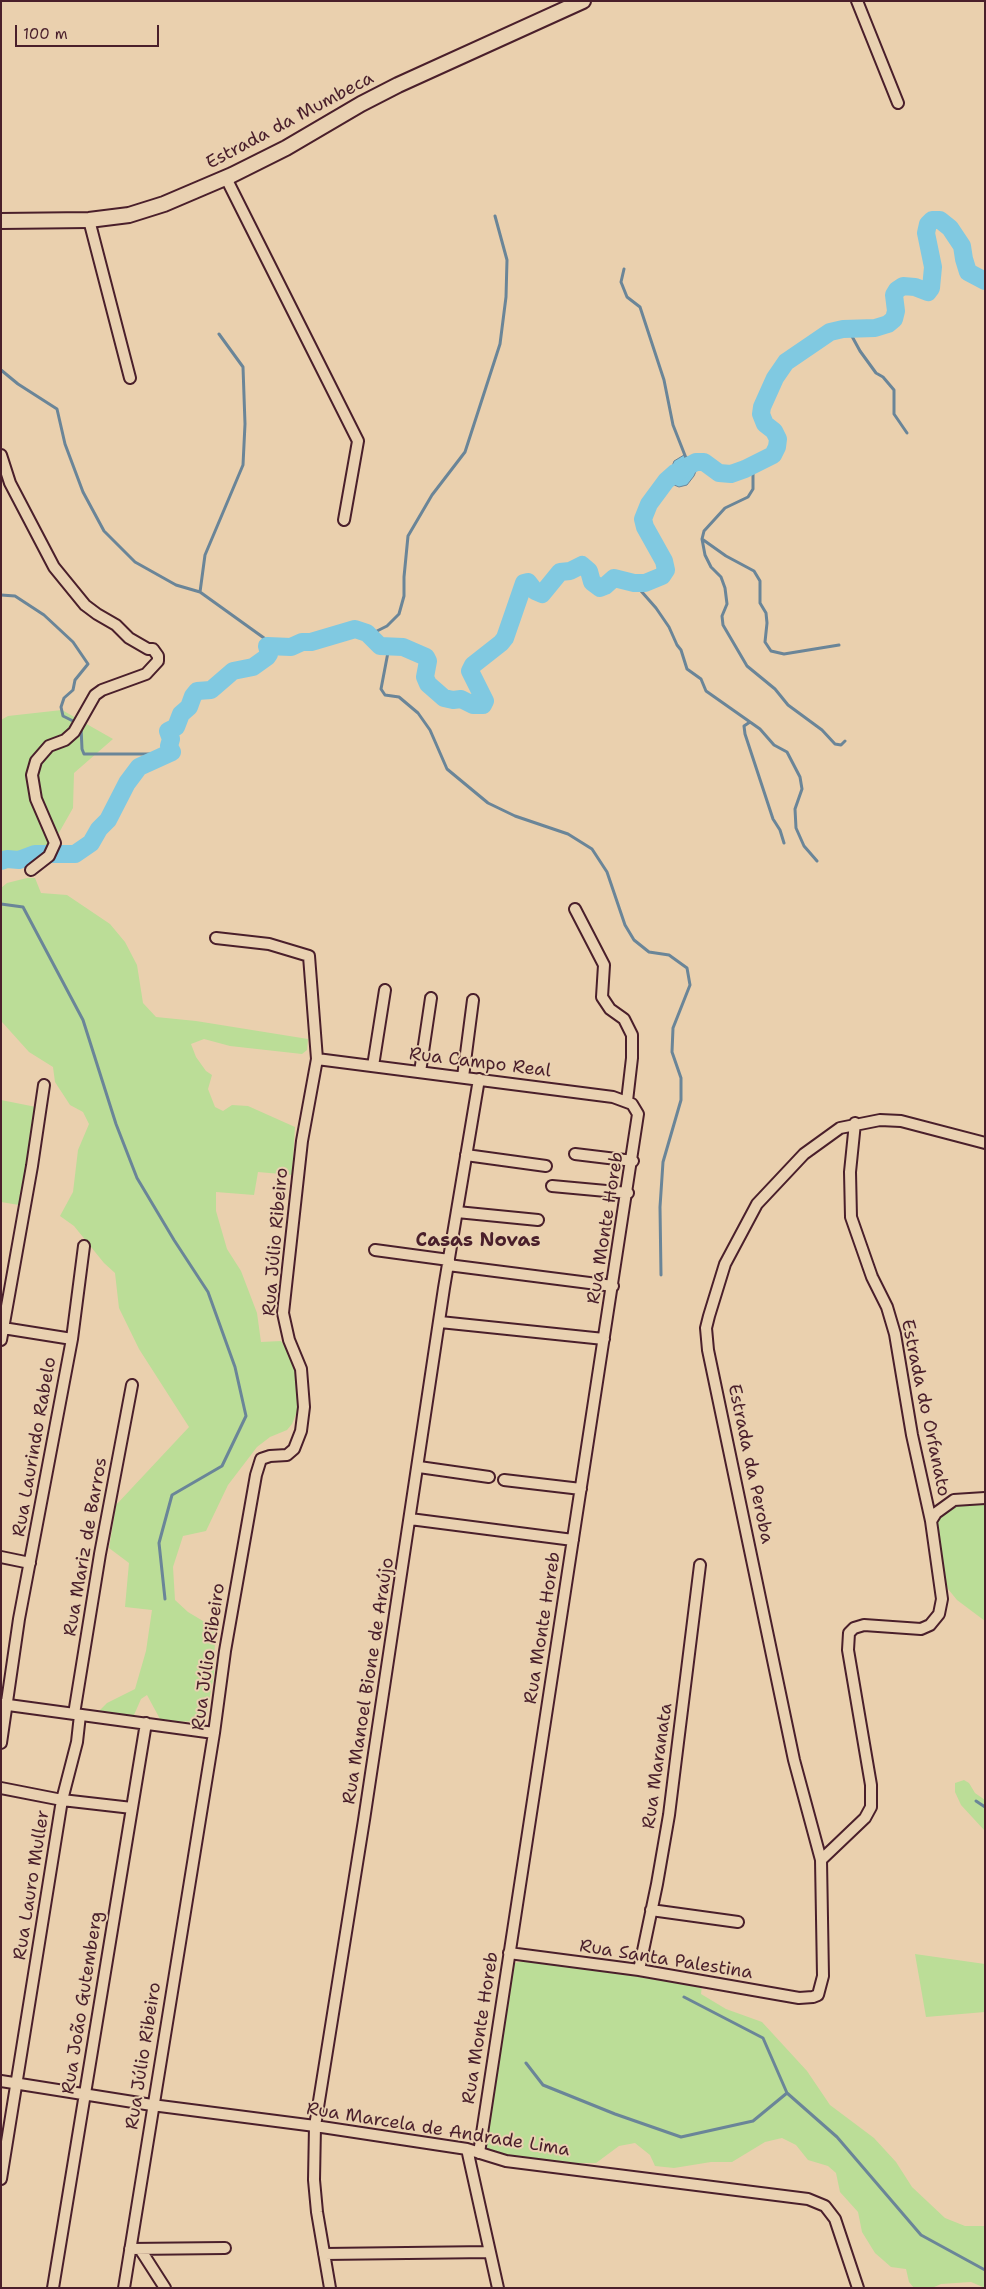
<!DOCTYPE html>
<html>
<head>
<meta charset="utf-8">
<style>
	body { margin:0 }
	#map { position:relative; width:986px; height:2289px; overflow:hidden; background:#ead0ae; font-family:"Shantell Sans",sans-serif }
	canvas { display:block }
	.frame { position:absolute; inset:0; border:2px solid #4a1f2b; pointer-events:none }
	.scale { position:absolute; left:15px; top:25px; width:144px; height:22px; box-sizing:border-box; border:2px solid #4a1f2b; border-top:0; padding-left:6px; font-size:15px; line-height:18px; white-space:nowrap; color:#4a1f2b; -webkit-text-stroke:4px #e9d1b1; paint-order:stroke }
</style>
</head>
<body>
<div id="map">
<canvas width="986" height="2289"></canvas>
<div class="frame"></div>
<div class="scale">100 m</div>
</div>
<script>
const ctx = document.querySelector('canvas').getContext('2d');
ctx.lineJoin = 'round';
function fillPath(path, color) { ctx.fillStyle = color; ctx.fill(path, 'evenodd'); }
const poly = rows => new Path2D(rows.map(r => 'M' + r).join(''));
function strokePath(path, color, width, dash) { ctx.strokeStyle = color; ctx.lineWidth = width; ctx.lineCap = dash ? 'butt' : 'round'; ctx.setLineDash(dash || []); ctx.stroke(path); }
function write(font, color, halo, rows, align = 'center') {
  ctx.font = font + ' "Shantell Sans",sans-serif'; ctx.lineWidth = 4; ctx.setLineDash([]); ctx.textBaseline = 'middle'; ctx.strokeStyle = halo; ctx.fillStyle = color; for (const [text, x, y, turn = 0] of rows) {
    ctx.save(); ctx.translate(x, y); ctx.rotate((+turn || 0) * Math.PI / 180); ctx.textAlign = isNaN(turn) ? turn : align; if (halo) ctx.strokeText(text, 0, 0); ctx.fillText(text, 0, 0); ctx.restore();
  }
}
const green = poly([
	[62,710,113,739,74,773,73,808,52,845,1,864,1,720,8,716],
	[27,878,35,878,41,893,67,895,110,924,125,942,137,965,143,1003,156,1017,196,1021,308,1039,307,1050,302,1054,230,1046,204,1039,191,1044,196,1057,206,1071,212,1075,208,1089,215,1107,223,1111,232,1105,248,1106,295,1127,292,1175,258,1172,254,1195,216,1192,216,1211,227,1249,241,1271,257,1313,261,1342,281,1341,296,1364,299,1386,298,1409,292,1424,287,1430,270,1437,257,1447,228,1485,206,1531,183,1536,173,1567,175,1600,188,1612,213,1627,215,1636,214,1674,207,1713,199,1721,167,1722,160,1719,147,1695,141,1699,134,1715,98,1712,107,1703,135,1689,146,1651,152,1610,125,1607,129,1563,109,1548,116,1505,189,1427,139,1349,119,1308,115,1273,104,1263,74,1226,60,1216,73,1192,78,1150,89,1124,83,1112,70,1105,55,1082,53,1067,29,1052,2,1022,1,888,7,883],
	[1,1100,36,1107,19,1205,1,1202],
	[985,1502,985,1621,957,1600,948,1589,945,1581,936,1532,937,1522,942,1513,954,1505],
	[964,1780,969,1783,975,1793,985,1800,985,1831,961,1805,955,1792,955,1783],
	[915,1954,985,1964,985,2012,926,2017],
	[530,1960,702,1985,701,1994,726,2009,762,2022,807,2071,830,2105,874,2138,896,2162,912,2187,945,2218,965,2226,985,2226,985,2288,971,2282,941,2284,932,2288,914,2288,909,2282,906,2269,891,2267,875,2253,862,2232,858,2212,840,2192,836,2173,828,2166,808,2160,796,2145,782,2138,765,2142,732,2162,711,2162,674,2168,655,2166,650,2155,635,2143,619,2146,596,2163,563,2163,500,2156,485,2151,511,1967,515,1963]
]);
const water = poly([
	[684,455,696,462,698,467,694,476,687,485,679,487,674,485,671,469,674,461,684,455]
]);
const stream = poly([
	[624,269,621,282,627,297,640,307,664,380,673,425,686,458],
	[848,329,860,351,876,373,883,377,894,390,894,414,907,433],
	[1,370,18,384,57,409,65,444,83,492,104,531,135,562,176,585,200,592,264,638,269,645],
	[753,465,753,489,748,497,725,508,704,531,702,539,705,555,711,567,721,577,725,588,727,604,722,616,723,625,747,666,775,689,788,705,822,730,835,744,841,745,845,741],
	[702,539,726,556,754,571,760,581,760,603,766,613,767,623,765,642,771,651,784,654,839,645],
	[634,583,656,608,669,627,677,645,681,650,687,669,701,679,706,691,760,729,774,745,787,752,800,777,802,789,795,809,796,828,804,846,817,861],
	[200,592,205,555,243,465,245,424,243,367,219,334],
	[1,595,15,596,44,615,73,642,88,664,75,680,73,690,64,698,61,707,63,716,77,723],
	[369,635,387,626,399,614,404,596,404,577,408,536,432,495,465,452,500,344,506,297,507,260,495,216],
	[389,647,381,689,385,695,399,697,418,713,430,730,447,769,488,803,515,816,568,834,592,849,607,872,625,925,634,940,649,952,669,955,687,968,690,985,673,1028,672,1052,681,1078,681,1100,663,1162,660,1207,661,1275],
	[750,722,744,726,745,734,773,819,780,830,784,843],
	[81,727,82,749,84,754,166,754],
	[1,904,23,907,83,1020,116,1124,137,1178,174,1240,208,1292,235,1367,246,1416,222,1466,172,1495,159,1543,165,1599],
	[976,1801,985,1807],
	[684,1997,763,2038,787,2093,837,2137,921,2235,985,2270],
	[526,2063,543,2085,615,2114,681,2137,753,2121,787,2093]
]);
const river = poly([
	[1,861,7,859,19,860,35,854,75,854,91,843,99,829,108,820,127,783,139,767,172,752,169,746,171,739,168,731,176,727,181,714,189,707,193,696,197,691,211,690,233,671,253,667,267,657,269,654,267,646,291,647,302,642,311,642,355,629,367,633,380,646,403,647,426,657,428,661,425,677,428,684,444,698,453,700,461,699,473,705,483,705,485,701,470,671,473,665,501,643,505,638,524,583,528,582,535,591,542,594,560,572,570,571,582,565,589,571,592,582,600,588,605,586,614,578,634,583,645,583,662,576,666,570,664,561,645,527,643,519,649,504,666,481,675,473,696,462,704,462,719,473,731,474,745,469,773,455,777,447,778,439,774,431,765,424,761,414,762,407,775,378,786,362,830,332,843,329,875,328,888,324,894,319,896,311,894,295,897,290,903,286,915,287,928,292,931,288,933,267,926,233,928,224,932,220,940,220,950,228,962,246,964,259,968,272,985,281]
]);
const minor = poly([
	[857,1,898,103],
	[226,178,358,441,344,520],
	[89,220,130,378],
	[1,455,10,483,54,567,85,605,97,614,116,625,129,638,148,649,153,649,158,656,158,661,146,674,102,690,95,695,74,732,65,740,49,746,36,761,32,775,36,799,55,843,49,856,31,870],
	[575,909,604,965,602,997,610,1009,624,1019,632,1035,632,1058,627,1101],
	[317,1059,613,1097,632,1104,638,1114,479,2153],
	[373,1066,385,990],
	[420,1072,431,998],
	[463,1077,473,1000],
	[575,1154,633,1161],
	[466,1155,546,1166],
	[552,1186,628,1193],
	[457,1212,538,1220],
	[375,1250,449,1260],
	[448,1265,613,1286],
	[440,1322,604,1339],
	[3,1328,72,1339],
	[1,1340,32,1166,44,1085],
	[419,1467,489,1477],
	[504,1480,581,1489],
	[410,1519,573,1540],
	[931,1521,936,1513,954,1500,985,1498],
	[1,1557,30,1563],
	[1,1704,214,1733],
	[74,1714,100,1554,132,1385],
	[1,1743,19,1619,72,1339,84,1246],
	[1,1788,62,1800,132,1808],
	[821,1860,865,1818,871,1807,871,1785,848,1650,849,1633,854,1628,864,1625,921,1629,930,1625,939,1614,942,1599,931,1521,912,1435,895,1334,887,1307,872,1277,851,1217,850,1172,855,1123],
	[651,1910,738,1922],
	[509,1953,639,1970,799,1998,813,1997,818,1995,823,1976,821,1860,794,1760,708,1350,706,1328,709,1316,725,1264,757,1204,804,1154,840,1128,880,1120,901,1121,985,1143],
	[639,1970,657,1884,669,1815,700,1565],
	[1,2081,152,2105,315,2126,467,2149,506,2161,808,2199,825,2206,835,2219,858,2288],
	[467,2149,498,2288],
	[1,2179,62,1800,77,1742,80,1715],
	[130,2249,225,2248],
	[140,2249,165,2288],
	[324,2254,490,2252],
	[53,2288,146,1723],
	[124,2288,214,1733,225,1651,256,1475,261,1459,270,1456,287,1455,294,1449,301,1431,304,1407,301,1369,289,1340,283,1313,302,1141,317,1059,309,956,269,944,216,938],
	[330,2288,317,2212,314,2180,315,2126,364,1820,444,1288,479,1079]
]);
const secondary = poly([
	[1,221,89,220,129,215,164,204,232,175,286,148,361,104,398,85,583,1]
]);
const streetNames = [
	["Estrada da Mumbeca",290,121,-28],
	["Rua Campo Real",480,1063,7],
	["Rua Monte Horeb",606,1228,-81],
	["Rua Júlio Ribeiro",276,1242,-85],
	["Estrada do Orfanato",925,1408,78],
	["Rua Laurindo Rabelo",35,1447,-80],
	["Estrada da Peroba",750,1464,78],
	["Rua Mariz de Barros",86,1547,-80],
	["Rua Monte Horeb",543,1628,-81],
	["Rua Júlio Ribeiro",209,1657,-82],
	["Rua Manoel Bione de Araújo",369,1681,-81],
	["Rua Maranata",658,1766,-82],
	["Rua Lauro Muller",32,1885,-81],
	["Rua Santa Palestina",666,1960,9],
	["Rua João Gutemberg",83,2003,-81],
	["Rua Monte Horeb",481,2028,-81],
	["Rua Júlio Ribeiro",144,2056,-81],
	["Rua Marcela de Andrade Lima",438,2130,9]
];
const neighbourhoodNames = [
	["Casas Novas",478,1241]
];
fillPath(green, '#bbdd97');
fillPath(water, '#80c9e1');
strokePath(water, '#6a8598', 1);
strokePath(stream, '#6a8598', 3);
strokePath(river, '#80c9e1', 18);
strokePath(minor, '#4a1f2b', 14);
strokePath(secondary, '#4a1f2b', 18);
strokePath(minor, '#e9d1b1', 10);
strokePath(secondary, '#e9d1b1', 14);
write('18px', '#4a1f2b', '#e9d1b1', streetNames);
write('bold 19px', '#4a1f2b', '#e9d1b1', neighbourhoodNames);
</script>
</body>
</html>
